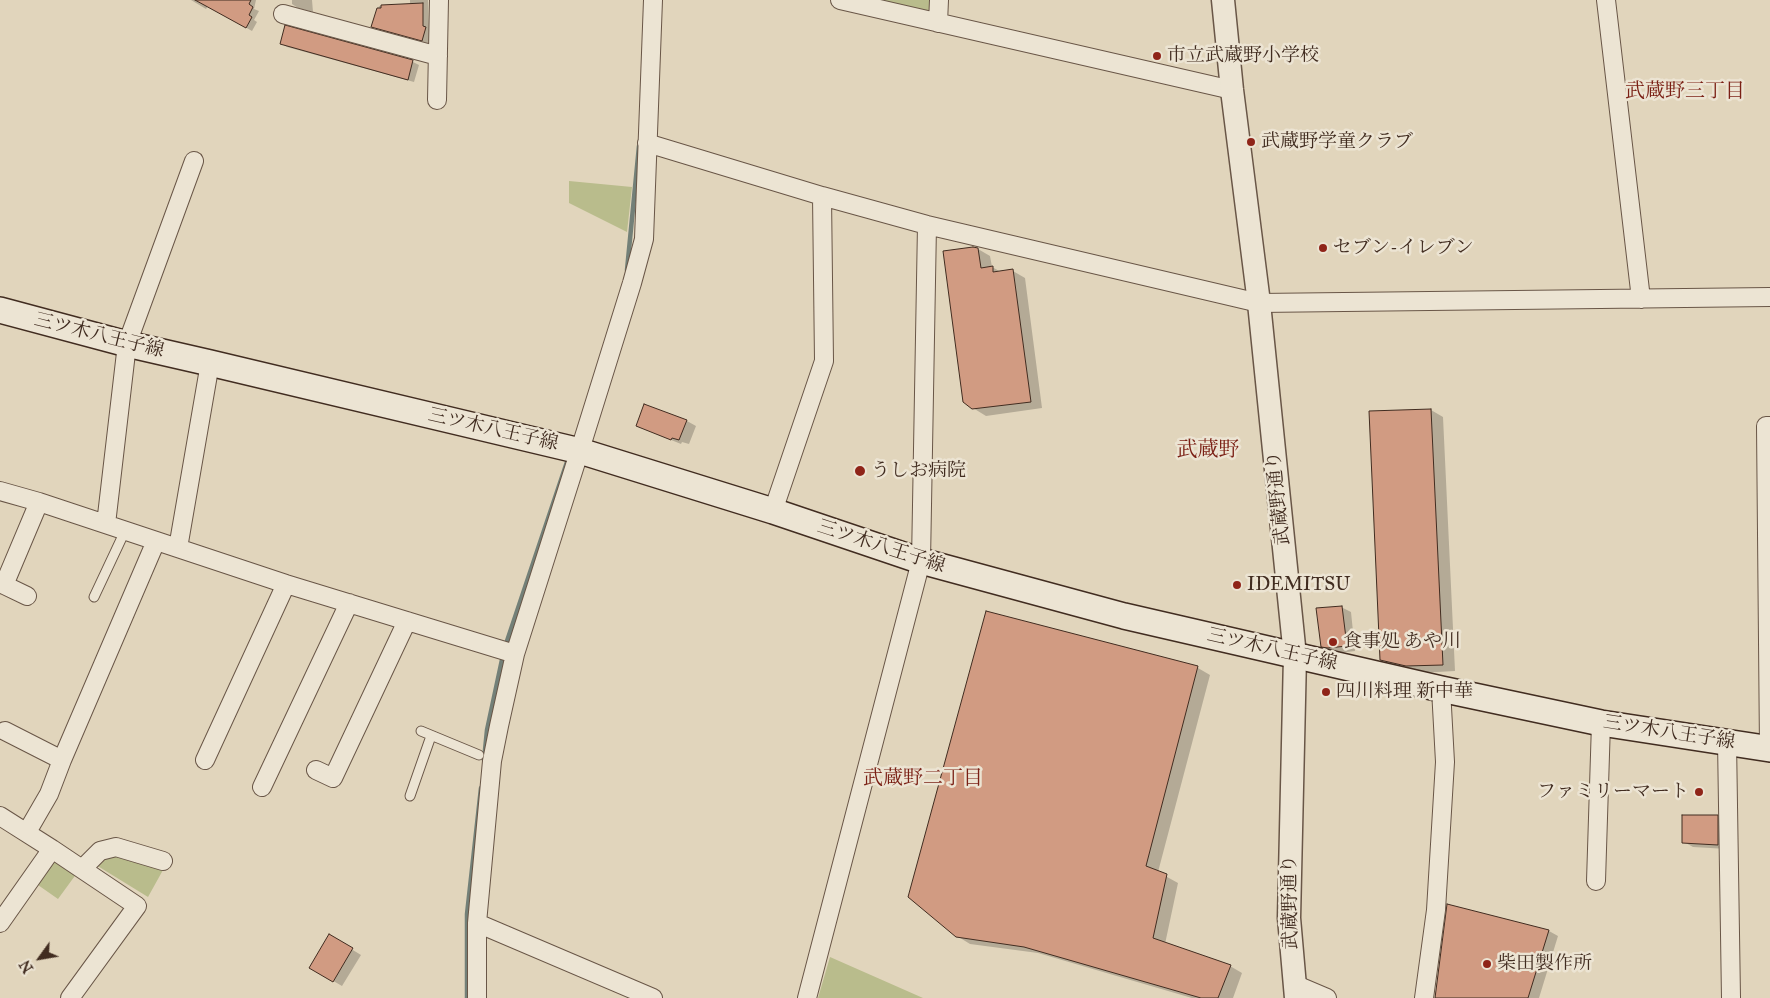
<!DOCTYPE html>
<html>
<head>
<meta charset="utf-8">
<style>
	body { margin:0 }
	#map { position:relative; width:1770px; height:998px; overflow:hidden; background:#e1d5bc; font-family:"IM FELL Great Primer",serif }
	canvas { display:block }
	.north { position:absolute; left:15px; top:933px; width:50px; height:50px; -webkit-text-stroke:4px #ece4d3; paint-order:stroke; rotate:238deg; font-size:14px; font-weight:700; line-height:20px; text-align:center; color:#412c20 }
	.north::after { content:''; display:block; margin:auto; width:18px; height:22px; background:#412c20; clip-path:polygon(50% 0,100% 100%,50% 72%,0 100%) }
</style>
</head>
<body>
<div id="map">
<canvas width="1770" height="998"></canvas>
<div class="north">N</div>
</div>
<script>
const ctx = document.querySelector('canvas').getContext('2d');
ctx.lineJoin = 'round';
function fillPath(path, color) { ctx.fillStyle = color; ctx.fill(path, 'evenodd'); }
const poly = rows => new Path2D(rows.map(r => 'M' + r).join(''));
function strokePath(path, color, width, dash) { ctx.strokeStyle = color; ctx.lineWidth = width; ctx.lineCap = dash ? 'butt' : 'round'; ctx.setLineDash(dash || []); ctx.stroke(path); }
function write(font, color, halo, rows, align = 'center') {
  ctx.font = font + ' "IM FELL Great Primer","Noto Serif JP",serif'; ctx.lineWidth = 5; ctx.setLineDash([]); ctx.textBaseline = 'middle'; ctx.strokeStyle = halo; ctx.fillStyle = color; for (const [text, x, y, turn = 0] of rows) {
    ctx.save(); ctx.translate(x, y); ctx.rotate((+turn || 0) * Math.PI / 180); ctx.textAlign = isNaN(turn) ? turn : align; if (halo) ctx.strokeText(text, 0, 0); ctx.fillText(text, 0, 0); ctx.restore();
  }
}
const green = poly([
	[872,0,931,0,930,15],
	[569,181,632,187,627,232,569,203],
	[114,852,163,870,148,897,96,865],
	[57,858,77,873,58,899,38,885],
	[830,957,923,998,818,998]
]);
const shadow = poly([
	[191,0,256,0,254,9,259,11,254,20,257,22,252,31,208,6,206,9],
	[292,0,312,0,313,12,298,8,292,4],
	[410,0,428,0,429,30,432,31,428,43,379,30,373,26,379,6,410,5],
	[285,27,413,62,419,65,414,82,287,47,281,43],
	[978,249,990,256,992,267,1001,272,1013,271,1025,278,1042,408,986,416,973,408],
	[1431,410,1443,417,1455,671,1419,673,1393,667,1381,659],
	[687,421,696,426,689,444,682,442,681,444,637,426],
	[1341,607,1351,612,1355,651,1339,653,1331,651,1322,646],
	[986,613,1198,668,1210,675,1158,872,1178,883,1165,944,1230,966,1242,973,1233,998,1192,998,1038,953,970,944,957,936],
	[1717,817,1726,822,1727,849,1693,847,1684,842],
	[1448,906,1549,931,1558,936,1539,998,1436,998],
	[330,936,361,955,342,986,311,968]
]);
const stream = poly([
	[627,270,639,146],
	[505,647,567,462],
	[484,760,487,730,503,655],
	[467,998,467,914,481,788]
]);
const building = poly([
	[195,0,251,0,249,4,253,7,249,15,252,17,246,28,195,0],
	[423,3,423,26,426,27,422,41,371,27,377,8,381,8,381,5,423,3],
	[285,25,413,60,408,80,280,44,285,25],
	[973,247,978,248,981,268,993,266,993,272,1013,269,1031,402,972,409,963,402,943,251,973,247],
	[644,404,687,420,679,440,672,438,671,440,636,426,644,404],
	[1431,409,1443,665,1406,666,1380,660,1369,411,1431,409],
	[1342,606,1347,646,1328,648,1321,647,1316,608,1342,606],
	[986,611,1198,666,1146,866,1167,874,1153,938,1231,965,1218,998,1201,998,1024,947,956,937,908,897,986,611],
	[1682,815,1718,815,1718,845,1682,843,1682,815],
	[1447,904,1549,930,1528,998,1435,998,1447,904],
	[329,934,353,948,333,982,309,968,329,934]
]);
const service = poly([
	[94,597,125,531],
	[421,731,479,755],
	[410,796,431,736]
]);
const minor = poly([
	[840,0,1232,90],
	[1606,0,1641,299],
	[283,14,438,56],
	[938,23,939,0],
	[437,100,439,0],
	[647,143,822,196,927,225,1259,303,1770,297],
	[0,491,39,502,286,584,515,654],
	[773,511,824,361,822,196],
	[106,524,127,344,194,161],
	[178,548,210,363],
	[0,583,27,596],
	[4,585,39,502],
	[5,731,62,760],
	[1727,741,1731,998],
	[1769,749,1766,426,1770,426],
	[205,760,286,584],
	[316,770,333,778,407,621],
	[262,787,349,603],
	[0,816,52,849,0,923],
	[27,832,49,794,62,760,156,541],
	[52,849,137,906,70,998],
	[82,869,100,851,116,847,163,861],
	[1596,881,1601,723],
	[477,923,653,998],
	[1294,984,1327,998],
	[477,998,477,923,492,761,499,726,515,654,584,437,632,283,644,239,653,0],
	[807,998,921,561,927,225],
	[1424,998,1436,910,1445,762,1441,689]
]);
const tertiary = poly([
	[1223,0,1232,90,1259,303,1295,656,1289,918,1296,998]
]);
const secondary = poly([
	[0,310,127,344,210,363,580,451,773,511,921,561,1124,616,1441,689,1601,723,1770,749]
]);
const markers = [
	[1157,56,5,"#8f2418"],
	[1251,142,5,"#8f2418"],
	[1323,248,5,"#8f2418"],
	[860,471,6,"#8f2418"],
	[1237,585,5,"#8f2418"],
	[1333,642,5,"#8f2418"],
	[1326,692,5,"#8f2418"],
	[1699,792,5,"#8f2418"],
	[1487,964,5,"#8f2418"]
];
const poiNames = [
	["市立武蔵野小学校",1167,56],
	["武蔵野学童クラブ",1261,142],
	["セブン-イレブン",1333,248],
	["うしお病院",871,471],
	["IDEMITSU",1247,585],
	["食事処 あや川",1343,642],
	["四川料理 新中華",1336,692],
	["ファミリーマート",1689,792,"right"],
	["柴田製作所",1497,964]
];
const streetNames = [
	["三ツ木八王子線",99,336,14],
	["三ツ木八王子線",493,430,13],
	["武蔵野通り",1279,498,-96],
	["三ツ木八王子線",881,547,18],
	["三ツ木八王子線",1272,650,13],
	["三ツ木八王子線",1669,733,9],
	["武蔵野通り",1291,902,-91]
];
const neighbourhoodNames = [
	["武蔵野三丁目",1685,92],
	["武蔵野二丁目",923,779]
];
const quarterNames = [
	["武蔵野",1208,451]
];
fillPath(green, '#b9bc8c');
fillPath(shadow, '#0003');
strokePath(stream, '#738078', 4.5);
fillPath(building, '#d19b82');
strokePath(building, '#412c20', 1);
strokePath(service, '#695647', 11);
strokePath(minor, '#695647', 20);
strokePath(tertiary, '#695647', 25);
strokePath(secondary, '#412c20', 28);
strokePath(service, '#ece4d3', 9);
strokePath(minor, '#ece4d3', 18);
strokePath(tertiary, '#ece4d3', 22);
strokePath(secondary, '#ece4d3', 25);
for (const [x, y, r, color] of markers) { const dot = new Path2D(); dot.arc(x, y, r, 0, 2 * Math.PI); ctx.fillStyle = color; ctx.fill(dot); strokePath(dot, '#ece4d3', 2); }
write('19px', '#412c20', '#ece4d3', poiNames, 'left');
write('19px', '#412c20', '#ece4d3', streetNames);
write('20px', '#7a1f14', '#ece4d3', neighbourhoodNames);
write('21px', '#7a1f14', '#ece4d3', quarterNames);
</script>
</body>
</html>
